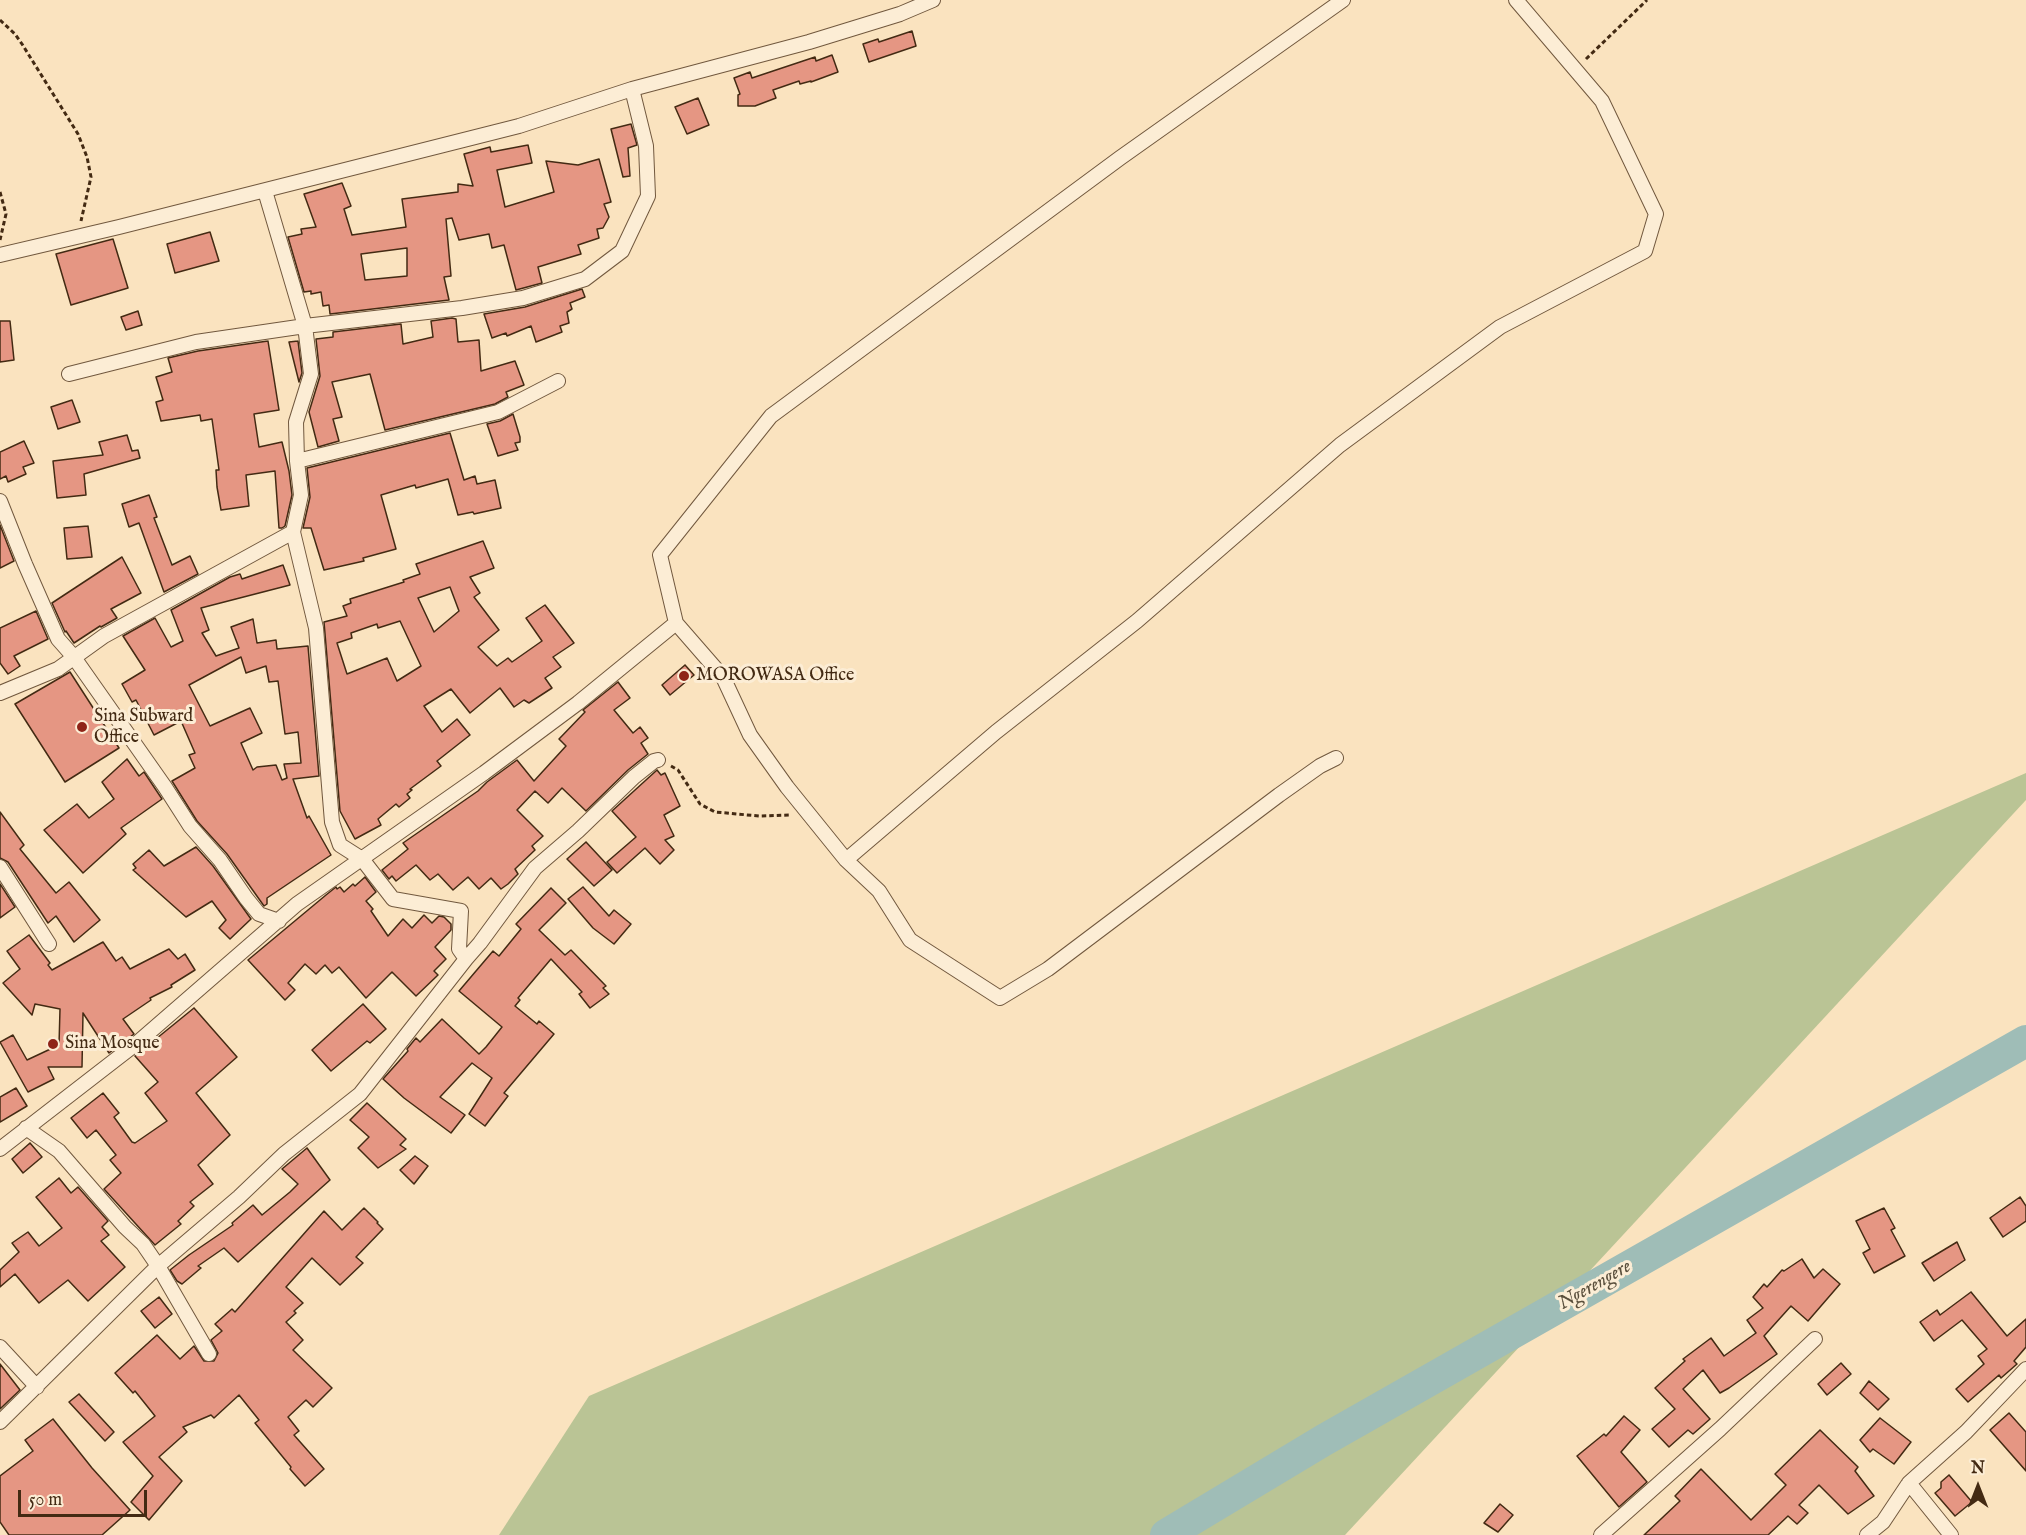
<!DOCTYPE html>
<html>
<head>
<meta charset="utf-8">
<style>
	body { margin:0 }
	#map { position:relative; width:2026px; height:1535px; overflow:hidden; background:#fae3bf; font-family:"IM FELL English",serif }
	canvas { display:block }
	.north { position:absolute; left:1948px; top:1457px; width:60px; height:60px; -webkit-text-stroke:4px #fcedd5; paint-order:stroke; rotate:0deg; font-size:16px; font-weight:700; line-height:24px; text-align:center; color:#432a13 }
	.north::after { content:''; display:block; margin:auto; width:21px; height:27px; background:#432a13; clip-path:polygon(50% 0,100% 100%,50% 72%,0 100%) }
	.scale { position:absolute; left:18px; top:1490px; width:129px; height:27px; box-sizing:border-box; border:3px solid #432a13; border-top:0; padding-left:8px; font-size:18px; line-height:21px; white-space:nowrap; color:#432a13; -webkit-text-stroke:4px #fcedd5; paint-order:stroke }
</style>
</head>
<body>
<div id="map">
<canvas width="2026" height="1535"></canvas>
<div class="north">N</div>
<div class="scale">50 m</div>
</div>
<script>
const ctx = document.querySelector('canvas').getContext('2d');
ctx.lineJoin = 'round';
function fillPath(path, color) { ctx.fillStyle = color; ctx.fill(path, 'evenodd'); }
const poly = rows => new Path2D(rows.map(r => 'M' + r).join(''));
function strokePath(path, color, width, dash) { ctx.strokeStyle = color; ctx.lineWidth = width; ctx.lineCap = dash ? 'butt' : 'round'; ctx.setLineDash(dash || []); ctx.stroke(path); }
function write(font, color, halo, rows, align = 'center') {
  ctx.font = font + ' "IM FELL English",serif'; ctx.lineWidth = 6; ctx.setLineDash([]); ctx.textBaseline = 'middle'; ctx.strokeStyle = halo; ctx.fillStyle = color; for (const [text, x, y, turn = 0] of rows) {
    ctx.save(); ctx.translate(x, y); ctx.rotate((+turn || 0) * Math.PI / 180); ctx.textAlign = isNaN(turn) ? turn : align; if (halo) ctx.strokeText(text, 0, 0); ctx.fillText(text, 0, 0); ctx.restore();
  }
}
const green = poly([
	[2026,773,2026,800,1345,1535,499,1535,589,1396]
]);
const river = poly([
	[1166,1535,1324,1440,2026,1041]
]);
const building = poly([
	[912,31,916,46,869,62,863,44,878,39,879,42,912,31],
	[832,55,838,72,811,82,811,81,800,84,799,81,773,90,776,98,755,106,738,106,738,95,740,94,734,78,750,72,752,78,815,57,816,61,832,55],
	[698,98,709,125,687,134,675,107,698,98],
	[631,124,637,145,628,148,630,176,623,177,611,129,631,124],
	[528,145,532,163,497,170,505,207,554,192,546,161,578,165,599,159,611,202,604,204,609,217,603,228,597,229,599,238,578,245,581,254,538,267,542,283,516,290,504,245,492,248,489,234,459,240,452,218,446,219,451,276,444,277,449,300,330,314,329,305,323,306,321,292,311,294,311,291,304,292,288,237,302,234,301,229,316,227,304,194,342,183,351,206,344,209,352,235,406,227,402,199,458,192,458,184,473,186,464,154,490,147,491,152,528,145],
	[407,248,407,276,365,280,361,254,407,248],
	[210,232,219,261,175,273,167,244,210,232],
	[113,239,128,288,71,305,56,254,113,239],
	[582,289,585,297,570,303,572,309,567,312,569,323,560,326,562,332,536,342,531,326,507,336,506,333,492,338,484,314,525,307,582,289],
	[138,311,142,325,126,330,121,317,138,311],
	[452,318,456,319,458,342,479,340,481,371,515,361,524,385,506,392,508,397,495,404,385,430,370,374,332,382,342,417,333,419,339,441,318,447,309,412,320,376,316,339,333,337,333,332,401,324,403,344,433,337,431,321,452,318],
	[0,321,10,321,14,360,0,362,0,321],
	[268,341,279,410,254,414,259,447,282,442,289,471,292,495,285,526,282,528,279,528,275,471,246,475,249,506,221,510,217,487,216,470,219,470,212,419,201,421,200,415,161,421,156,402,163,400,156,377,172,372,168,358,198,351,268,341],
	[298,341,302,373,299,382,289,342,298,341],
	[72,400,80,422,58,429,51,407,72,400],
	[513,414,520,437,520,442,515,443,518,450,498,456,487,424,500,421,513,414],
	[450,433,464,480,475,476,477,484,495,480,501,508,474,514,473,512,458,515,448,479,416,488,415,485,381,495,396,549,363,558,364,561,324,570,311,528,303,528,310,497,307,468,450,433],
	[127,435,132,451,138,450,140,458,84,474,86,495,57,498,53,461,103,455,99,442,127,435],
	[24,441,34,463,23,467,26,474,8,482,6,476,0,479,0,452,24,441],
	[149,495,157,517,154,518,172,565,190,556,198,574,164,592,139,523,129,527,122,504,149,495],
	[0,525,14,561,0,568,0,525],
	[88,526,92,557,67,559,64,528,88,526],
	[483,541,494,568,470,577,480,593,474,597,499,630,478,647,497,666,508,658,512,662,542,641,526,618,545,605,574,643,553,657,561,667,545,678,552,688,529,703,524,700,514,707,500,688,470,713,451,689,424,706,442,732,457,719,470,735,437,761,441,766,410,789,412,790,407,794,410,798,399,807,396,804,378,819,381,825,355,839,340,811,324,622,347,616,343,606,351,603,350,599,404,582,403,580,420,574,416,564,483,541],
	[450,587,459,611,434,632,418,598,450,587],
	[400,621,421,666,397,681,387,658,347,674,337,643,352,638,351,633,377,624,378,628,400,621],
	[122,557,141,593,111,609,117,618,101,627,100,626,74,643,66,631,65,632,52,603,122,557],
	[283,565,290,585,201,608,209,630,202,633,216,656,239,648,231,627,253,619,257,643,276,640,277,649,308,646,319,776,293,779,307,818,309,816,331,855,267,898,267,904,264,906,227,854,197,821,172,781,195,768,189,755,195,753,181,721,154,735,136,700,132,702,122,684,145,670,123,636,155,618,171,647,183,641,171,610,230,577,240,574,242,579,283,565],
	[241,657,246,673,266,666,269,682,278,681,285,734,298,732,301,763,284,764,287,778,282,780,276,765,257,767,253,770,241,743,262,733,250,708,210,726,189,685,241,657],
	[36,611,48,639,14,656,20,666,8,674,0,663,0,628,36,611],
	[685,665,694,675,670,695,662,685,685,665],
	[70,672,119,748,65,782,15,704,70,672],
	[618,682,630,698,614,710,633,733,640,727,648,738,641,743,648,754,628,770,586,811,562,788,548,803,535,791,517,810,543,836,532,846,535,850,515,869,518,874,508,884,501,889,491,878,479,889,468,877,453,890,438,874,430,880,416,865,396,881,392,876,389,879,382,870,408,849,403,843,478,791,487,782,517,760,534,781,566,746,559,739,585,712,583,710,618,682],
	[127,759,139,776,144,772,162,799,121,828,126,834,83,873,44,830,77,804,89,818,114,799,102,782,127,759],
	[657,770,661,775,665,773,680,806,664,815,674,836,665,840,674,850,660,864,645,848,617,873,607,862,636,837,612,811,657,770],
	[0,812,24,845,20,849,56,893,69,882,100,920,74,942,56,916,48,923,8,862,0,858,0,812],
	[586,842,612,870,594,886,567,859,586,842],
	[196,847,213,866,251,919,230,939,219,928,226,920,212,901,186,917,133,870,136,868,133,864,149,850,164,866,196,847],
	[365,877,376,892,366,901,373,909,371,911,388,936,403,919,412,928,424,915,432,923,439,916,444,917,451,924,451,930,435,947,446,959,434,971,438,975,416,996,392,972,366,998,339,967,332,973,325,965,316,974,305,964,288,983,295,990,285,1000,248,960,326,895,336,887,337,889,340,887,344,892,353,884,355,886,365,877],
	[0,884,15,907,0,918,0,884],
	[583,887,609,916,614,910,631,924,614,944,593,928,568,899,583,887],
	[551,888,566,903,539,930,565,955,571,950,606,986,603,988,609,994,590,1008,579,994,582,992,551,959,518,998,520,1000,515,1006,537,1024,539,1021,554,1034,504,1093,508,1096,485,1126,469,1114,492,1078,472,1063,440,1097,465,1115,451,1133,404,1098,383,1079,408,1051,407,1049,416,1038,420,1042,442,1019,479,1054,486,1047,502,1027,459,991,493,951,499,956,521,929,516,924,551,888],
	[29,935,50,963,48,965,52,970,103,942,116,961,122,957,130,969,169,949,178,959,185,954,195,970,171,985,172,987,150,998,151,1000,123,1019,134,1034,109,1053,83,1013,82,1067,48,1067,54,1079,28,1092,0,1042,13,1035,27,1060,59,1045,60,1009,35,1004,32,1015,3,983,20,969,7,951,29,935],
	[363,1004,386,1029,370,1043,367,1041,331,1071,312,1050,363,1004],
	[194,1008,237,1057,196,1093,230,1135,198,1165,213,1184,190,1202,194,1206,178,1221,181,1224,155,1245,104,1189,121,1173,110,1160,116,1155,96,1130,87,1138,71,1118,103,1093,119,1113,114,1117,132,1142,135,1143,167,1121,145,1093,158,1082,135,1056,194,1008],
	[16,1088,27,1106,0,1122,0,1097,16,1088],
	[367,1103,406,1139,400,1145,406,1149,378,1168,358,1148,369,1137,350,1120,367,1103],
	[30,1143,42,1157,23,1173,12,1159,30,1143],
	[307,1148,330,1180,238,1262,224,1248,198,1266,201,1268,182,1284,177,1281,170,1270,189,1255,233,1225,232,1223,253,1205,262,1215,290,1192,298,1184,282,1169,307,1148],
	[415,1156,428,1166,414,1184,400,1170,415,1156],
	[59,1178,71,1193,78,1187,108,1221,102,1227,109,1235,101,1241,125,1267,88,1301,68,1280,39,1303,15,1274,0,1287,0,1270,19,1252,12,1243,28,1232,39,1246,62,1228,36,1197,59,1178],
	[2020,1197,2026,1206,2026,1221,2003,1237,1990,1218,2020,1197],
	[364,1208,378,1222,377,1223,383,1229,356,1257,363,1263,340,1285,312,1258,286,1287,303,1303,294,1311,296,1313,286,1322,303,1340,293,1350,332,1388,313,1407,306,1400,288,1417,299,1431,294,1435,324,1469,305,1486,290,1469,291,1467,255,1423,259,1420,239,1395,214,1418,211,1415,183,1427,187,1432,159,1457,182,1481,149,1520,131,1502,153,1476,123,1442,155,1416,135,1391,133,1393,115,1373,157,1335,180,1359,194,1346,204,1361,214,1361,218,1353,211,1340,222,1331,215,1324,232,1309,235,1312,324,1211,342,1230,364,1208],
	[1884,1208,1895,1228,1891,1230,1905,1256,1874,1273,1863,1253,1870,1249,1856,1221,1884,1208],
	[1957,1242,1965,1260,1934,1281,1922,1263,1957,1242],
	[1802,1259,1814,1278,1823,1269,1840,1284,1808,1321,1791,1306,1764,1336,1777,1354,1729,1388,1720,1393,1703,1370,1683,1389,1710,1419,1693,1434,1688,1430,1669,1447,1652,1429,1675,1409,1655,1388,1685,1361,1683,1359,1711,1338,1724,1356,1756,1333,1747,1320,1763,1308,1753,1297,1764,1284,1767,1287,1782,1270,1784,1271,1802,1259],
	[1971,1292,2007,1336,2026,1319,2026,1347,2014,1361,2017,1364,2001,1378,1999,1375,1968,1402,1956,1389,1984,1364,1978,1356,1987,1349,1962,1320,1934,1341,1920,1322,1937,1310,1940,1315,1971,1292],
	[159,1297,172,1314,155,1328,141,1311,159,1297],
	[1841,1363,1851,1374,1827,1395,1818,1384,1841,1363],
	[0,1364,20,1390,0,1409,0,1364],
	[1869,1381,1889,1399,1878,1410,1860,1393,1869,1381],
	[79,1394,114,1432,105,1441,69,1402,79,1394],
	[2009,1413,2026,1432,2026,1471,1990,1430,2009,1413],
	[1624,1416,1640,1430,1621,1452,1647,1482,1619,1507,1577,1456,1604,1434,1606,1436,1624,1416],
	[1880,1418,1911,1442,1894,1464,1873,1449,1870,1452,1860,1440,1880,1418],
	[53,1419,92,1468,130,1510,102,1535,9,1535,0,1522,0,1476,33,1451,25,1440,53,1419],
	[1820,1430,1858,1467,1855,1471,1874,1496,1848,1514,1819,1485,1799,1505,1808,1513,1797,1524,1788,1516,1768,1535,1644,1535,1680,1501,1675,1496,1701,1469,1751,1520,1786,1485,1775,1474,1820,1430],
	[1949,1475,1972,1502,1955,1516,1935,1493,1941,1488,1941,1482,1949,1475],
	[1500,1504,1513,1515,1498,1532,1484,1523,1500,1504]
]);
const path = poly([
	[0,20,15,34,22,44,78,134,87,157,91,177,81,221],
	[1586,59,1647,0],
	[0,192,6,214,0,240],
	[671,766,678,770,700,804,715,812,759,816,790,815]
]);
const minor = poly([
	[0,255,119,227,519,126,632,89,809,42,900,14,933,0],
	[69,374,196,342,305,326,462,308,523,298,585,279,622,251,648,196,646,146,632,89],
	[297,461,498,412,558,381],
	[0,501,25,564,58,639,73,656,165,787,190,826,220,860,246,898,259,914,279,921],
	[676,623,660,555,771,416,1120,158,1343,0],
	[0,693,58,669,104,636,293,532],
	[846,860,996,732,1137,621,1340,445,1500,327,1645,251,1656,214,1602,101,1516,0],
	[0,867,49,944],
	[466,959,480,943,535,868,578,831,634,777,654,761,658,760],
	[26,1128,59,1151,125,1227,143,1244,158,1266,209,1354],
	[0,1149,137,1043,297,904,484,773,578,703,676,623,723,677,750,735,787,787,846,860,879,891,910,940,1000,998,1048,969,1279,795,1320,766,1336,758],
	[0,1347,37,1387],
	[0,1422,158,1266,239,1197,284,1154,360,1094,466,959,459,949,461,911,393,899,362,859,340,845,332,822,316,628,293,532,301,495,297,461,296,422,311,374,305,326,265,191],
	[1909,1483,1951,1535],
	[1601,1535,1720,1429,1815,1339],
	[1867,1535,1883,1522,1909,1483,1966,1432,2026,1369]
]);
const markers = [
	[684,676,6,"#8f2418"],
	[82,727,6,"#8f2418"],
	[53,1044,6,"#8f2418"]
];
const poiNames = [
	["MOROWASA Office",696,676],
	["Sina Subward",94,717],
	["Office",94,738],
	["Sina Mosque",65,1044]
];
const waterNames = [
	["Ngerengere",1595,1286,-30]
];
fillPath(green, '#bac495');
strokePath(river, '#9fbdb7', 32);
fillPath(building, '#e59683');
strokePath(building, '#432a13', 1.5);
strokePath(minor, '#71583e', 16);
strokePath(path, '#432a13', 3, [4.5, 3]);
strokePath(minor, '#fcedd5', 14);
for (const [x, y, r, color] of markers) { const dot = new Path2D(); dot.arc(x, y, r, 0, 2 * Math.PI); ctx.fillStyle = color; ctx.fill(dot); strokePath(dot, '#fcedd5', 2); }
write('18px', '#432a13', '#fcedd5', poiNames, 'left');
write('italic 20px', '#5a4f3c', '#fcedd5', waterNames);
</script>
</body>
</html>
